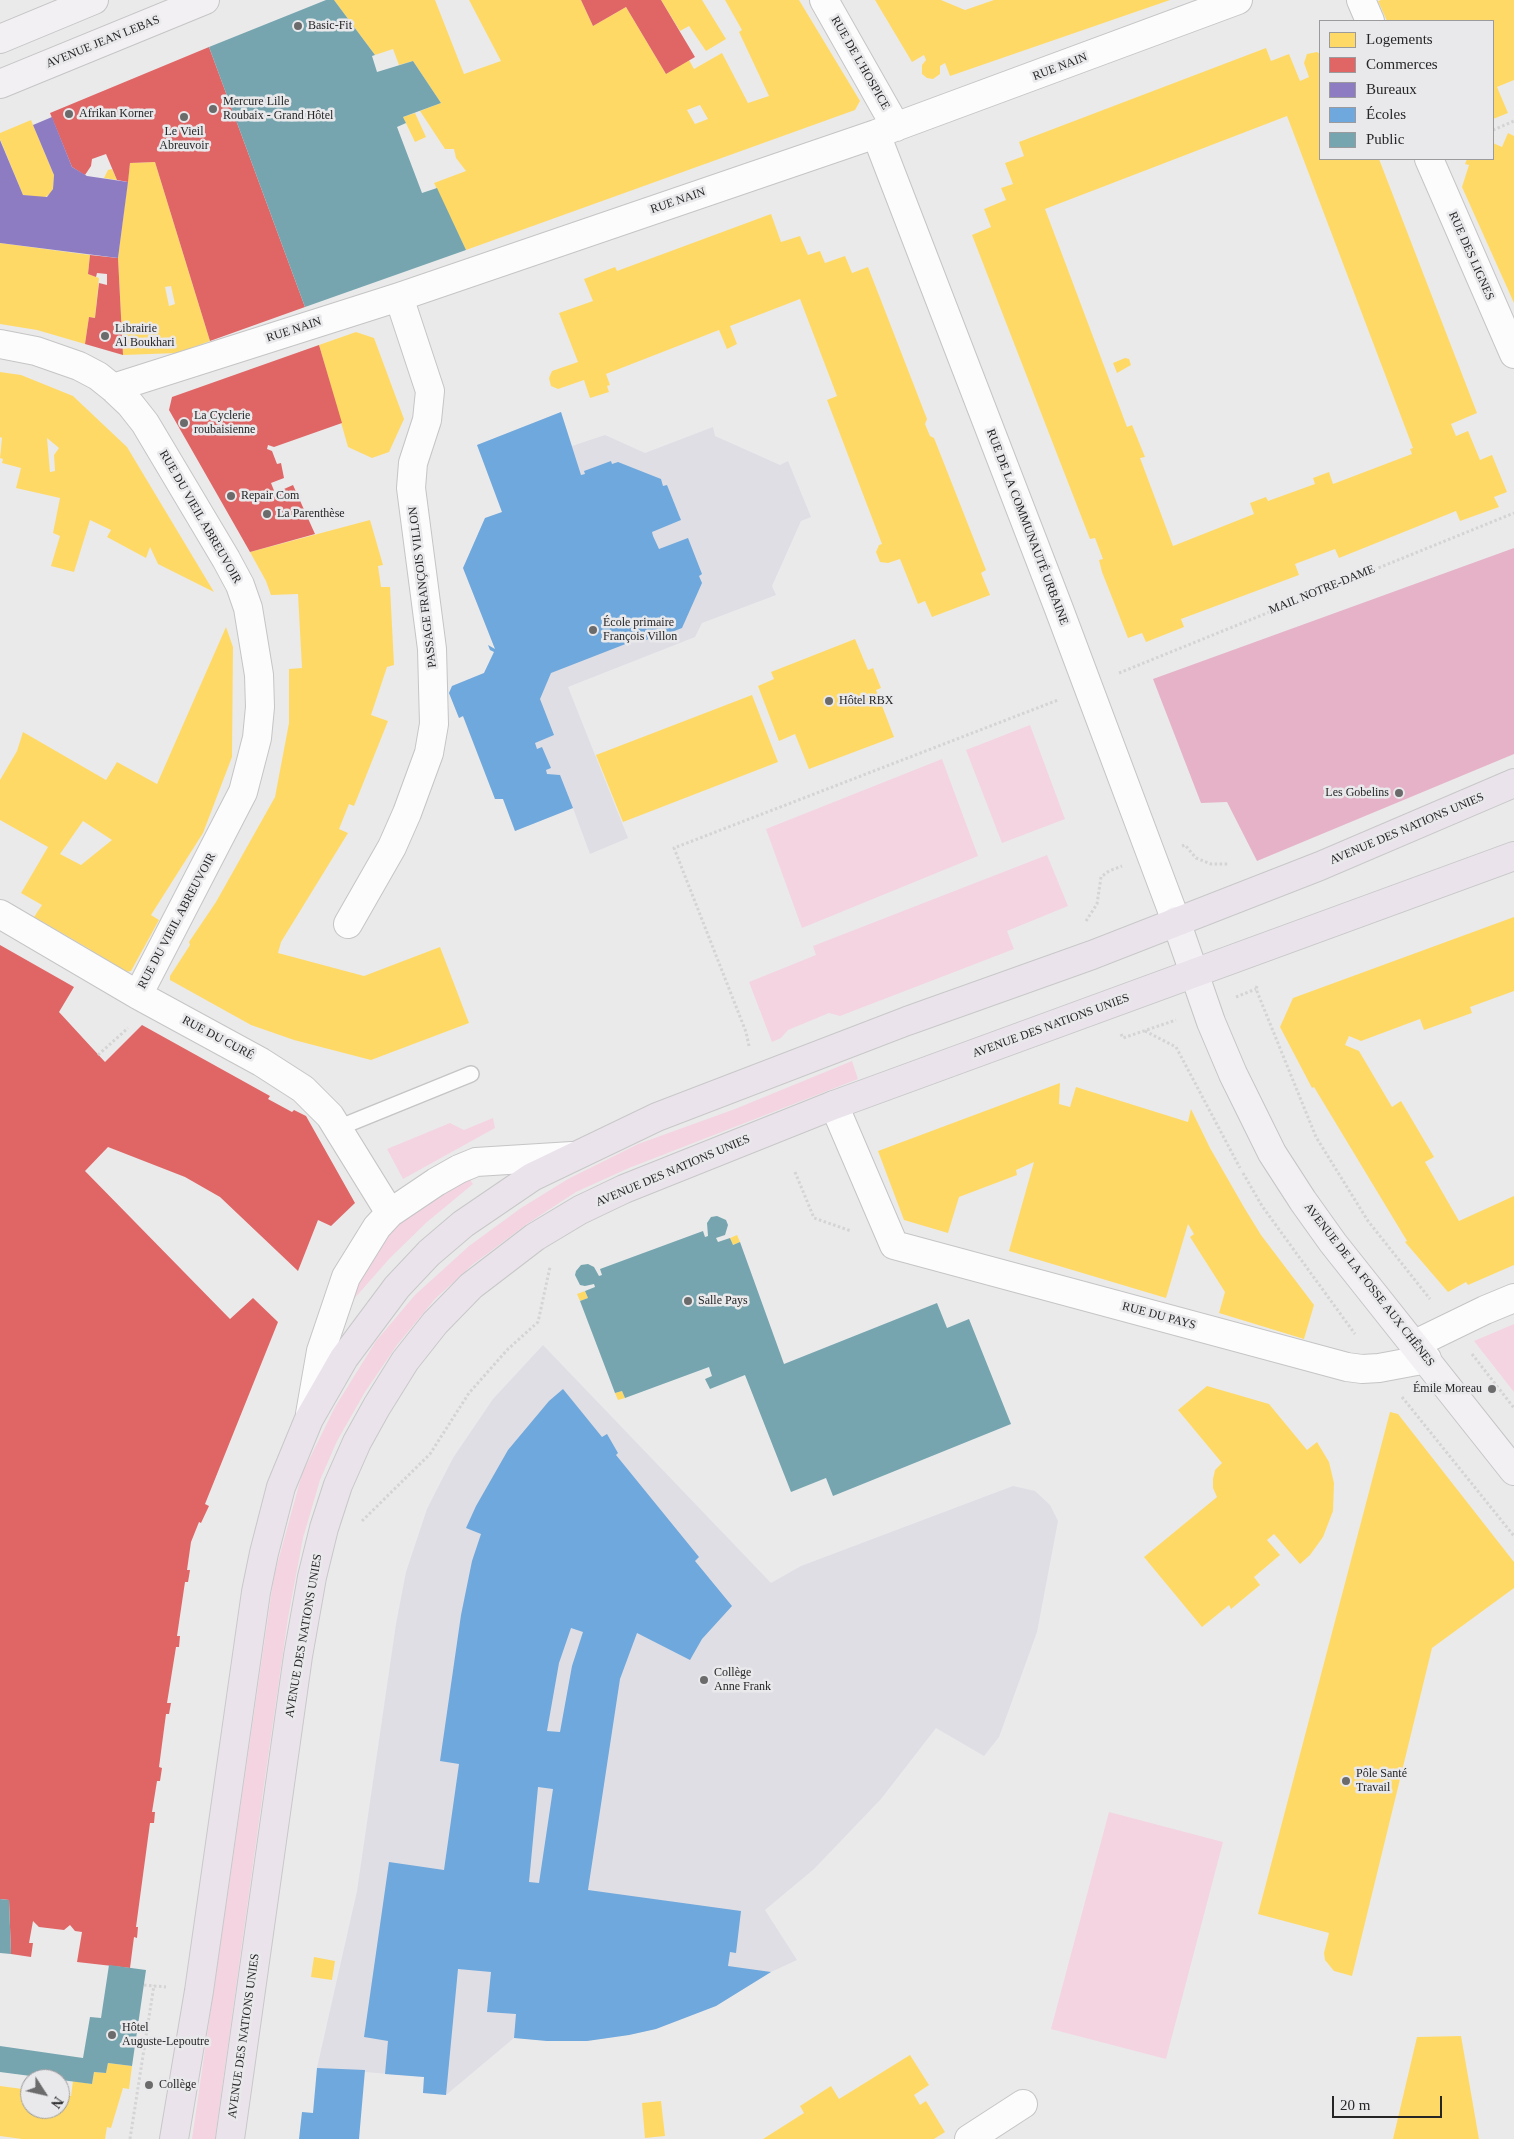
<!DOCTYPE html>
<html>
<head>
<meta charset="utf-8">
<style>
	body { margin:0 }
	#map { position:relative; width:1514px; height:2139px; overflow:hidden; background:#eaeaeb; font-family:"Times New Roman",serif }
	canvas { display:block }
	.legend { position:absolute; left:1319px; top:20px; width:175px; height:140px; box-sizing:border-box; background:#e9e9ec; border:1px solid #9b9b9d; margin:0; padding:6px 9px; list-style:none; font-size:15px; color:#262627 }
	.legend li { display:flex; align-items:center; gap:10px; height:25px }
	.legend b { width:25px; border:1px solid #9b9b9d }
	.north { position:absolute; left:20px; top:2069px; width:50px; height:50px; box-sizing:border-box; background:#e9e9ec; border:1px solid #9b9b9d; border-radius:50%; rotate:125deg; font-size:14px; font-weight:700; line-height:20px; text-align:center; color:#262627 }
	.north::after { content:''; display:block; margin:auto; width:18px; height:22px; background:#6b6b6c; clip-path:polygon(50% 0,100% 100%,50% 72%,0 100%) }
	.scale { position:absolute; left:1332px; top:2096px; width:110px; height:22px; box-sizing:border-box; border:2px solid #262627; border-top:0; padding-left:6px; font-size:15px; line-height:18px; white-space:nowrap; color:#262627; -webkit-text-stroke:4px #e9e9ec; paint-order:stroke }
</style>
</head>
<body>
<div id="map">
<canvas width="1514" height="2139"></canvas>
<ul class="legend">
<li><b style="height:14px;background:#ffd966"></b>Logements</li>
<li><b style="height:14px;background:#e06666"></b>Commerces</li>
<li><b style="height:14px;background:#8e7cc3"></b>Bureaux</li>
<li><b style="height:14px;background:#6fa8dc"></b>Écoles</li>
<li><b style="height:14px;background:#76a5af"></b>Public</li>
</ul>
<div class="north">N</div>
<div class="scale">20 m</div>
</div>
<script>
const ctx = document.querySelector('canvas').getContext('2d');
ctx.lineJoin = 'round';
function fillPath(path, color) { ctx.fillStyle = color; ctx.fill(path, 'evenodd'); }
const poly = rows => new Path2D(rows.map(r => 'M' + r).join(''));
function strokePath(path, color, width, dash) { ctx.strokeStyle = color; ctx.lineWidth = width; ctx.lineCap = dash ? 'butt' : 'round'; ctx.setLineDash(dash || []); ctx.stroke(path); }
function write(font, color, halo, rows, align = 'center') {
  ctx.font = font + ' "Times New Roman",serif'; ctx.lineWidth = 5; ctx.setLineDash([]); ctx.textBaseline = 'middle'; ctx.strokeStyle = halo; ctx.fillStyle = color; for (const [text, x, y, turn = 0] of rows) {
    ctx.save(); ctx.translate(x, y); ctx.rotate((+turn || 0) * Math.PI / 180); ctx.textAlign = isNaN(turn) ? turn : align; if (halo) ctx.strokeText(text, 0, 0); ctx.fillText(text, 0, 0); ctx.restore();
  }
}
const built = poly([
	[561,412,572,446,605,435,645,453,713,427,715,436,780,465,788,461,811,517,801,521,772,586,776,595,702,623,695,637,568,687,628,838,590,854,573,808,515,831,503,799,495,799,463,717,459,718,449,693,452,686,484,673,495,649,463,568,485,518,502,512,477,445],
	[543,1345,771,1583,801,1566,1013,1486,1035,1491,1050,1505,1058,1521,1037,1632,999,1737,984,1756,936,1728,881,1799,814,1869,765,1910,797,1960,771,1972,716,2006,656,2029,629,2035,587,2041,547,2041,514,2038,446,2095,423,2093,424,2077,317,2068,357,1891,396,1624,406,1572,427,1509,453,1458,493,1399]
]);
const green = poly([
	[1030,725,1065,819,1002,843,966,750],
	[942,759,978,856,802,928,766,829],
	[1047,855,1068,906,1007,931,1014,949,840,1016,829,1013,788,1030,781,1038,772,1042,749,982,816,955,813,946],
	[852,1061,858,1079,629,1168,576,1192,527,1224,472,1265,435,1299,397,1345,365,1392,337,1441,320,1480,303,1538,288,1618,263,1792,215,2139,192,2139,274,1576,302,1474,335,1407,376,1341,415,1295,469,1246,521,1208,568,1179,638,1144,735,1109],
	[493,1118,495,1128,403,1179,387,1149,450,1123,464,1130],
	[466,1174,473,1184,427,1222,390,1258,353,1300,348,1295,381,1237,414,1207],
	[1514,1324,1514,1392,1474,1341],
	[1109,1812,1223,1842,1166,2059,1051,2029]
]);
const forest = poly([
	[1514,548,1514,754,1257,861,1227,802,1201,803,1153,679]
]);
const homes = poly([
	[334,0,435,0,464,74,501,61,469,0,581,0,593,26,626,7,666,74,689,60,694,69,722,53,748,103,769,96,739,32,742,30,725,0,799,0,860,101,855,110,466,250,434,183,466,171,456,158,454,149,445,149,420,111,441,103,413,61,399,65,393,49,375,55],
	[700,105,708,119,695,124,687,110],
	[661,0,702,0,726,39,706,51,689,26,680,31],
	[875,0,941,0,965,10,994,0,1170,0,950,76,945,63,940,66,940,74,933,79,927,78,922,74,922,65,926,60,924,55,912,62],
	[1381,0,1514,0,1514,80,1497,87,1508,113,1493,119,1493,21,1387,21,1378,1],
	[1266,48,1271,61,1289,54,1300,81,1309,77,1304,63,1307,54,1317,52,1320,54,1320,159,1379,159,1477,413,1451,424,1456,436,1468,431,1480,460,1492,455,1507,492,1494,497,1499,507,1460,521,1456,511,1339,558,1335,549,1295,564,1299,575,1181,619,1184,627,1146,642,1142,633,1128,638,1102,572,1099,560,1103,559,1095,538,1090,539,972,235,991,227,984,209,1006,200,1001,188,1013,184,1005,163,1024,156,1019,142],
	[1287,116,1413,448,1410,449,1412,454,1333,484,1329,472,1313,478,1315,484,1268,501,1266,497,1250,503,1254,514,1173,546,1140,458,1145,457,1132,425,1127,427,1045,209],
	[415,113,426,137,415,142,403,117],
	[31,120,54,175,53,189,50,194,44,198,23,195,0,139,0,133],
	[1508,133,1514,136,1514,303,1462,187,1469,165,1465,164,1467,159,1493,159,1493,143,1502,147],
	[155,162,210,341,178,353,123,355,118,258,130,163],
	[171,286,175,304,169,306,165,287],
	[112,169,117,180,104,178,108,170],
	[771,214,781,242,800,236,808,255,820,251,825,263,845,256,852,273,868,267,927,419,925,424,930,436,934,438,986,570,981,573,990,595,932,617,925,601,918,604,900,559,888,563,880,562,876,552,879,545,882,544,827,400,837,396,800,299,730,326,737,344,727,349,719,330,606,374,610,385,607,386,609,392,590,398,584,380,558,389,551,386,549,378,552,371,578,362,559,313,593,301,584,279,615,267,617,271],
	[0,243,90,255,88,274,99,278,95,318,89,317,85,344,37,330,0,324],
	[356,332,374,338,404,419,389,452,372,458,348,447,319,345],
	[1125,358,1129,359,1131,365,1117,373,1113,363],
	[0,372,21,375,73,396,127,447,214,592,158,564,150,547,146,558,107,537,111,530,90,520,74,572,51,566,60,536,53,533,60,498,16,488,21,468,2,463,3,459,0,458,2,438,0,437],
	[47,438,59,448,54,455,55,471,50,472],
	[370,520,383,565,378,566,381,587,390,587,394,665,387,667,371,715,388,721,354,806,349,804,339,829,348,833,281,942,278,953,364,976,440,947,469,1023,371,1060,294,1040,251,1025,170,980,170,976,190,945,189,942,216,902,275,797,289,723,289,669,302,668,298,594,271,595,266,581,250,552],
	[226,627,233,647,232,757,203,833,151,915,159,920,131,971,121,973,88,955,91,950,34,917,42,905,21,893,48,847,0,820,0,780,17,751,23,732,106,780,117,762,157,784],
	[83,821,112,840,81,865,60,854],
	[855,639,868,670,873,668,881,688,876,690,894,737,809,769,795,734,779,741,758,686,774,679,771,672],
	[752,695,778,762,623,822,596,755],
	[1514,917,1514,991,1470,1007,1472,1013,1424,1030,1420,1019,1361,1041,1349,1036,1345,1045,1359,1051,1392,1107,1401,1101,1434,1157,1425,1162,1459,1221,1514,1196,1514,1265,1468,1285,1466,1282,1448,1292,1405,1242,1407,1241,1314,1087,1312,1088,1280,1027,1293,998],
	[1060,1083,1059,1104,1070,1107,1076,1087,1188,1122,1191,1109,1210,1148,1245,1209,1261,1235,1314,1305,1304,1339,1219,1313,1225,1292,1190,1237,1194,1234,1188,1224,1166,1298,1009,1251,1034,1162,1016,1170,1017,1175,959,1197,948,1233,904,1220,878,1151],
	[737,1235,740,1242,733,1245,730,1238],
	[585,1291,588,1298,580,1301,577,1294],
	[1207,1386,1269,1404,1307,1450,1317,1442,1329,1462,1334,1483,1333,1511,1323,1537,1310,1555,1300,1564,1274,1534,1267,1540,1280,1555,1254,1577,1260,1585,1231,1609,1229,1605,1202,1627,1144,1557,1217,1497,1213,1488,1213,1479,1215,1470,1222,1463,1178,1410],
	[622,1391,625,1398,618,1400,615,1393],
	[1390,1412,1398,1414,1514,1562,1514,1588,1432,1648,1352,1976,1334,1971,1325,1960,1324,1953,1329,1933,1258,1914],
	[314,1957,335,1961,332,1980,311,1977],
	[1461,2036,1479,2139,1393,2139,1417,2037],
	[910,2055,929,2085,914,2095,920,2105,926,2101,945,2132,934,2139,763,2139,804,2113,800,2106,831,2086,839,2099],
	[108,2063,132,2066,129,2089,123,2088,111,2128,107,2127,105,2139,22,2139,0,2136,0,2086,30,2090,30,2109,60,2109,60,2094,71,2096,73,2081,92,2084,94,2072,106,2073],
	[661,2101,665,2136,645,2138,642,2103]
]);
const shops = poly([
	[581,0,661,0,695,57,666,74,626,7,593,26],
	[209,47,305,307,210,341,155,162,130,163,128,182,117,180,106,154,92,159,91,166,85,175,83,174,72,167,50,113],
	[90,255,118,258,123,355,85,344,89,317,95,318,99,283,107,285,107,274,97,273,96,277,88,274],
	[319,345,342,423,274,447,268,445,267,449,272,451,277,464,281,463,284,478,271,483,275,493,293,485,315,534,250,552,169,410,172,397],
	[0,945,74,987,59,1012,105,1062,142,1025,270,1096,268,1099,292,1112,294,1110,306,1116,355,1203,331,1226,318,1220,298,1271,220,1197,185,1177,108,1147,85,1171,230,1319,253,1298,278,1322,205,1504,209,1506,201,1523,199,1522,191,1542,187,1570,190,1570,188,1582,185,1582,177,1636,180,1636,179,1647,176,1647,167,1703,171,1703,169,1714,166,1714,159,1767,162,1768,160,1781,157,1781,152,1812,155,1812,154,1823,150,1823,136,1927,138,1927,137,1938,134,1937,130,1968,77,1962,82,1932,75,1931,70,1925,64,1930,39,1927,33,1921,29,1943,33,1943,31,1957,11,1954,9,1900,0,1899]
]);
const offices = poly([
	[52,117,72,167,87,176,128,182,118,258,0,243,0,140,23,195,47,197,53,189,54,175,33,125]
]);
const schools = poly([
	[561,412,581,475,585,474,584,471,611,461,612,464,618,462,661,479,663,486,667,485,681,520,652,532,653,536,659,549,688,538,702,574,699,576,702,583,682,628,654,639,653,637,642,642,641,638,551,673,540,699,554,735,535,743,537,749,542,747,551,768,546,770,547,774,560,775,573,808,515,831,503,799,495,799,463,716,459,718,449,693,452,686,484,673,494,652,490,650,488,645,495,649,463,568,485,518,502,512,477,445],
	[563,1389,602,1437,607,1434,618,1453,616,1455,699,1557,695,1561,732,1606,702,1639,690,1660,637,1633,620,1679,588,1890,741,1911,736,1953,730,1952,728,1966,771,1972,716,2006,656,2029,629,2035,587,2041,547,2041,514,2038,516,2014,487,2012,491,1972,458,1969,446,2095,423,2093,424,2077,385,2074,388,2041,364,2037,389,1862,444,1870,459,1764,440,1761,461,1615,472,1561,481,1534,466,1528,476,1506,508,1450,549,1401],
	[571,1628,583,1632,572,1666,560,1732,547,1731,559,1663],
	[538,1787,553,1789,539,1883,529,1882],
	[317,2068,365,2070,359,2139,299,2139,302,2112,313,2113]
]);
const public = poly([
	[326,0,334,0,375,55,372,56,377,72,413,61,441,103,403,117,406,123,397,127,422,193,437,188,466,250,305,307,209,47],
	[717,1216,726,1220,728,1225,725,1235,716,1238,718,1242,730,1238,733,1245,740,1242,784,1364,937,1303,947,1328,969,1319,1011,1424,833,1496,826,1478,791,1492,745,1375,710,1389,705,1379,712,1376,709,1367,625,1398,622,1391,615,1393,580,1301,588,1298,585,1291,595,1287,594,1284,585,1286,580,1285,575,1275,576,1271,581,1265,588,1264,594,1267,599,1276,602,1275,600,1269,703,1231,705,1237,708,1236,707,1223,711,1217],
	[0,1899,9,1900,11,1954,0,1953],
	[109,1965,146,1970,132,2066,108,2063,106,2073,94,2072,92,2084,0,2072,0,2046,83,2058,90,2017,101,2018]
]);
const path = poly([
	[1493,130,1514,121],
	[1119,673,1514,513],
	[1182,846,1185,845,1196,858,1211,864,1228,864],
	[1086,921,1097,904,1101,877,1109,871,1122,866],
	[1257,986,1256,989,1316,1137,1368,1221,1430,1299],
	[1236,997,1256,989],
	[1145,1031,1176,1047,1240,1168],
	[1121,1034,1123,1038,1176,1020],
	[749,1046,746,1032,674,848,1058,700],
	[98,1055,128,1028],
	[795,1172,814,1218,851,1231],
	[1243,1173,1262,1206,1355,1334],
	[1472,1354,1514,1408],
	[1402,1397,1514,1536],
	[362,1521,430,1454,469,1393,508,1349,538,1322,550,1267],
	[144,1985,166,1987],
	[130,2139,154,1985]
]);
const lane = poly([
	[338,1128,471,1074]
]);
const street = poly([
	[824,0,896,127],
	[1361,0,1370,21],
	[876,134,1059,609,1176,921],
	[1429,159,1514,354],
	[0,344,36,351,79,366,98,376,113,388,130,404,145,423,226,559,240,585,248,608,259,675,260,707,257,738,243,792,138,995],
	[113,388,399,297,876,134,1238,0],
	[0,914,138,995,261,1062,303,1089,330,1116,390,1213],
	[348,924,392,847,407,813,429,753,434,724,432,649,411,488,413,463,427,420,430,391,399,297],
	[834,1105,894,1245,1347,1367,1362,1369,1379,1368,1427,1359],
	[1415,1344,1485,1310,1514,1298],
	[310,1414,321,1351,346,1277,377,1227,390,1213,436,1182,459,1169,476,1162,572,1156],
	[969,2139,1023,2104]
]);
const secondary = poly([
	[0,39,94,0],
	[0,84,205,0],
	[1176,921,1211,1022,1233,1074,1272,1153,1303,1201,1333,1243,1514,1471]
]);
const primary = poly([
	[174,2139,199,1991,256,1592,264,1553,281,1487,309,1419,344,1358,397,1287,429,1253,463,1224,532,1177,657,1117,907,1021,1092,955,1320,866,1514,783],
	[230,2139,298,1656,312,1577,324,1528,338,1485,357,1442,377,1406,405,1361,435,1323,471,1286,535,1237,580,1210,624,1189,834,1105,1514,856]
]);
const markers = [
	[298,26,5,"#6b6b6c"],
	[213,109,5,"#6b6b6c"],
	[69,114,5,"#6b6b6c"],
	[184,117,5,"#6b6b6c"],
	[105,336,5,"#6b6b6c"],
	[184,423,5,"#6b6b6c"],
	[231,496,5,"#6b6b6c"],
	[267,514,5,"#6b6b6c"],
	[593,630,5,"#6b6b6c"],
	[829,701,5,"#6b6b6c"],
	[1399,793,5,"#6b6b6c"],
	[688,1301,5,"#6b6b6c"],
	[1492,1389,5,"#6b6b6c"],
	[704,1680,5,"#6b6b6c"],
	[1346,1781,5,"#6b6b6c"],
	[112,2035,5,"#6b6b6c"],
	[149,2085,5,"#6b6b6c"]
];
const poiNames = [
	["Basic-Fit",308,26],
	["Mercure Lille",223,102],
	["Roubaix - Grand Hôtel",223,116],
	["Afrikan Korner",79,114],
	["Le Vieil",184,132,"center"],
	["Abreuvoir",184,146,"center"],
	["Librairie",115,329],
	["Al Boukhari",115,343],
	["La Cyclerie",194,416],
	["roubaisienne",194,430],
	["Repair Com",241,496],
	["La Parenthèse",277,514],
	["École primaire",603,623],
	["François Villon",603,637],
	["Hôtel RBX",839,701],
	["Les Gobelins",1389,793,"right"],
	["Salle Pays",698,1301],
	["Émile Moreau",1482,1389,"right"],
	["Collège",714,1673],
	["Anne Frank",714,1687],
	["Pôle Santé",1356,1774],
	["Travail",1356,1788],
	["Hôtel",122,2028],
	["Auguste-Lepoutre",122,2042],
	["Collège",159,2085]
];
const streetNames = [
	["AVENUE JEAN LEBAS",103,42,-22],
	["RUE DE L'HOSPICE",860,63,60],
	["RUE NAIN",1060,67,-21],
	["RUE NAIN",678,201,-19],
	["RUE DES LIGNES",1471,256,66],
	["RUE NAIN",294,330,-18],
	["RUE DU VIEIL ABREUVOIR",200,517,60],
	["RUE DE LA COMMUNAUTÉ URBAINE",1027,527,69],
	["PASSAGE FRANÇOIS VILLON",423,587,-97],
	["MAIL NOTRE-DAME",1322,590,-22],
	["AVENUE DES NATIONS UNIES",1407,829,-23],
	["RUE DU VIEIL ABREUVOIR",177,921,-62],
	["AVENUE DES NATIONS UNIES",1051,1026,-20],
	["RUE DU CURÉ",218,1038,28],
	["AVENUE DES NATIONS UNIES",673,1171,-23],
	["AVENUE DE LA FOSSE AUX CHÊNES",1369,1285,52],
	["RUE DU PAYS",1159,1316,15],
	["AVENUE DES NATIONS UNIES",304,1636,-80],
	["AVENUE DES NATIONS UNIES",244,2036,-82]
];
fillPath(built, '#dfdee5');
fillPath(green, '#f4d4e1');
fillPath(forest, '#e6b2c8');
fillPath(homes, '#ffd966');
fillPath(shops, '#e06666');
fillPath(offices, '#8e7cc3');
fillPath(schools, '#6fa8dc');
fillPath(public, '#76a5af');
strokePath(lane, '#c5c5c6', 18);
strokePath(street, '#c5c5c6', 30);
strokePath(secondary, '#c5c5c6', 30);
strokePath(primary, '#c8c8c8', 30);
strokePath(path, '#d4d4d5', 3, [2.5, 2.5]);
strokePath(lane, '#fcfcfc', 15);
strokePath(street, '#fcfcfc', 28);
strokePath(secondary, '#f3f0f4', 28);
strokePath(primary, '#eae3eb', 28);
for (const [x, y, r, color] of markers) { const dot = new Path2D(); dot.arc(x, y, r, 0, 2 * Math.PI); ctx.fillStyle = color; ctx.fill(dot); strokePath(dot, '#e9e9ec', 2); }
write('12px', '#262627', '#e9e9ec', poiNames, 'left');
write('12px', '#262627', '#e9e9ec', streetNames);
</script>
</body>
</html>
